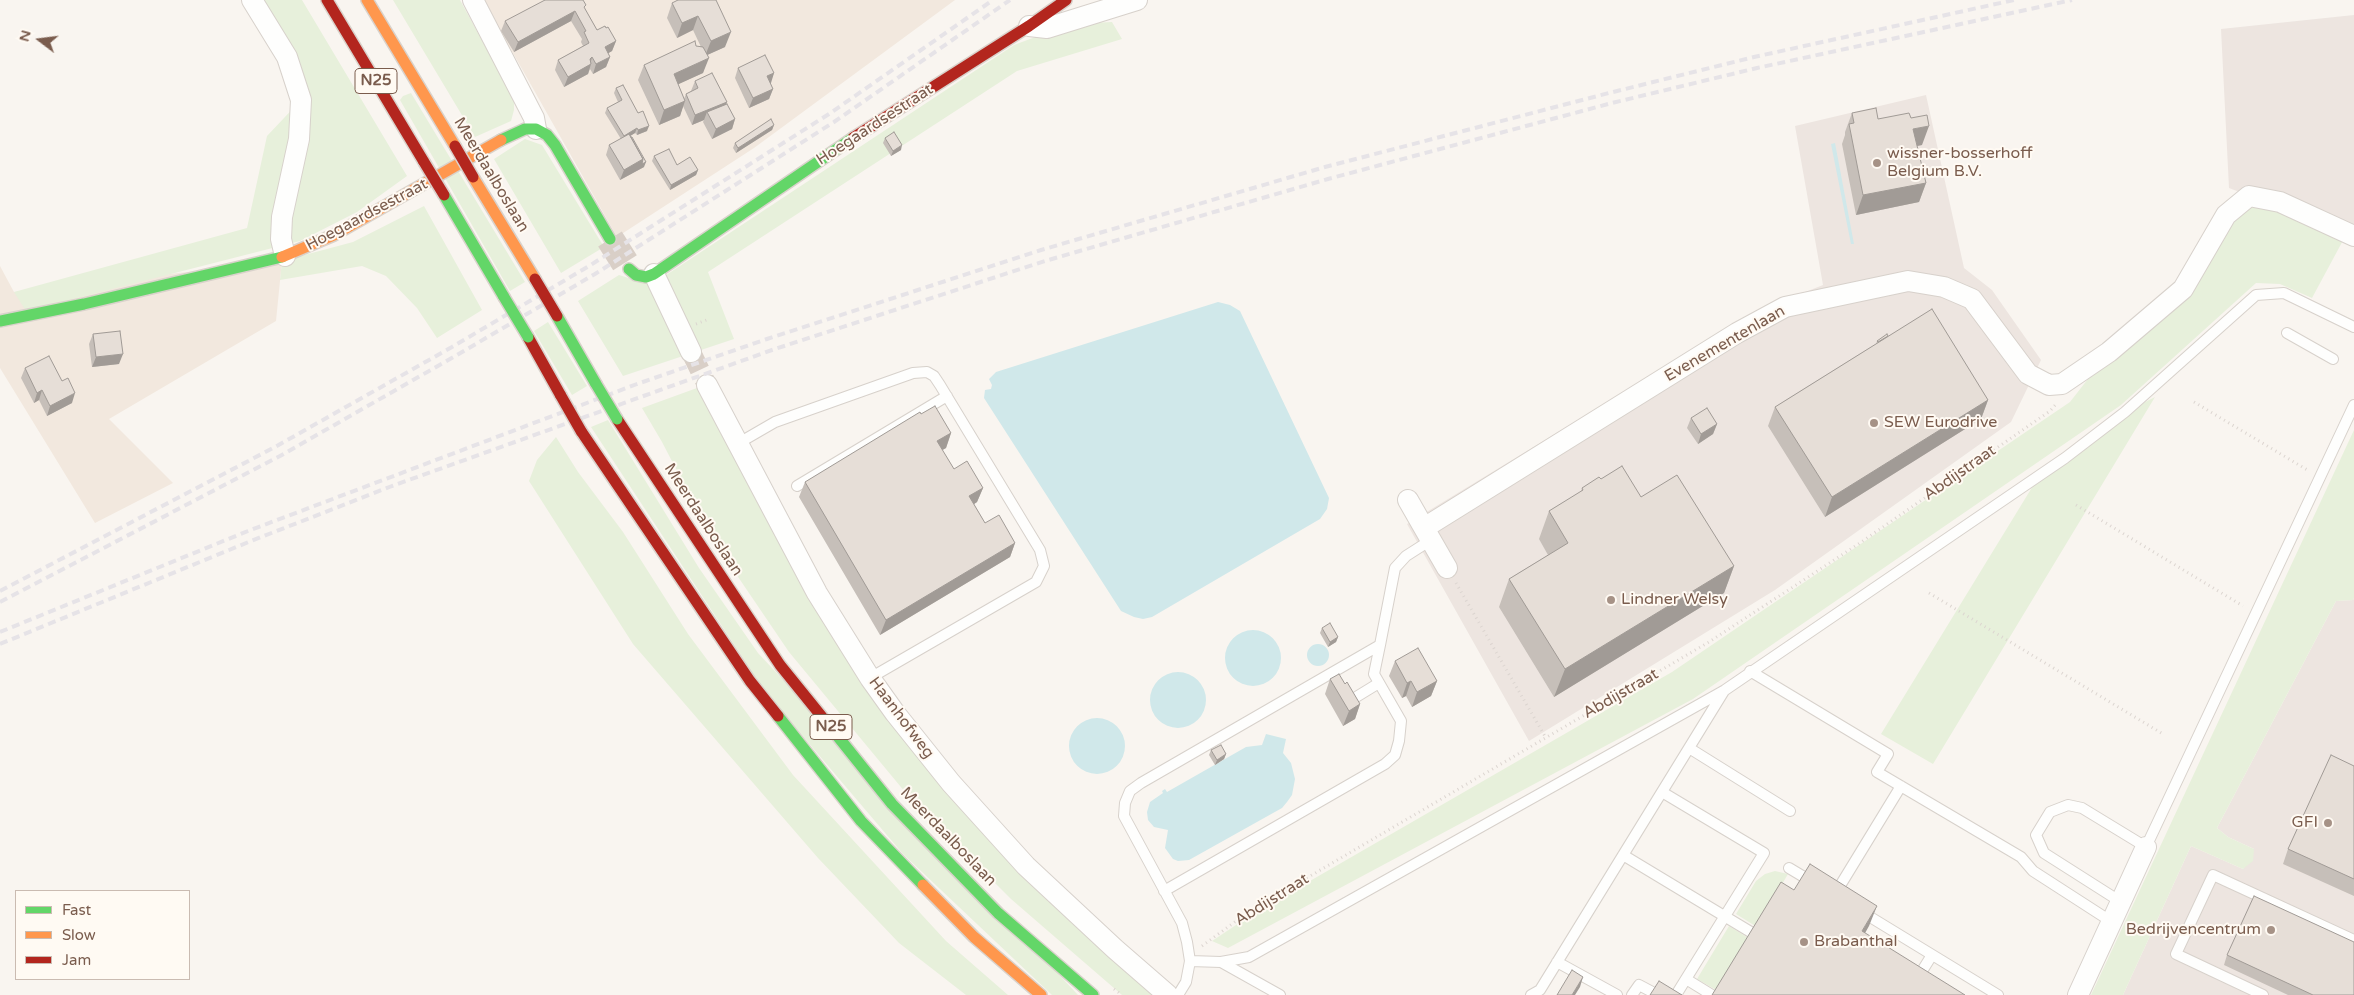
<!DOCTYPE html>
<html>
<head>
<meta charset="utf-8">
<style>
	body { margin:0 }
	#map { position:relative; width:2354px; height:995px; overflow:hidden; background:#f9f5f0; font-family:"Varela Round",sans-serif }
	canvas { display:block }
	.legend { position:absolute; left:15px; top:890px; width:175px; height:90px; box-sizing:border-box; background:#fffaf3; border:1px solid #cabbb1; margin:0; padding:6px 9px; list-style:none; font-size:15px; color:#7a5c4d }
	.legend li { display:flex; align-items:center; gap:10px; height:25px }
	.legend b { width:25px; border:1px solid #cabbb1 }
	.north { position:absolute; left:15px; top:15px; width:50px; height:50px; -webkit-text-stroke:4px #fffaf3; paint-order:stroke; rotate:285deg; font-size:14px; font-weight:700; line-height:20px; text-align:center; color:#7a5c4d }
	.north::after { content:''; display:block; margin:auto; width:18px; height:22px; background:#7a5c4d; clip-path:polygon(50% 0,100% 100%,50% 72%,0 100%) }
</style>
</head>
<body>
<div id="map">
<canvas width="2354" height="995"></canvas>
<ul class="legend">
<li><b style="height:6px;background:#63d668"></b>Fast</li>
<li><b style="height:6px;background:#ff974d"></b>Slow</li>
<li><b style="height:6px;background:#b3261e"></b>Jam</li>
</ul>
<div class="north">N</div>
</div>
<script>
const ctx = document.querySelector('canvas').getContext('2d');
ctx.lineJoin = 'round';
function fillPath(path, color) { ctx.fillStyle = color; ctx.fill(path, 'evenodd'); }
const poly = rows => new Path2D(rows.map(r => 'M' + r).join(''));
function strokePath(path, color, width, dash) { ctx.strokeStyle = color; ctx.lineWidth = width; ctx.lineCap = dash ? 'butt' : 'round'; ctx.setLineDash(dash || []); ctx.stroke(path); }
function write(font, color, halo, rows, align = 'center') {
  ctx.font = font + ' "Varela Round",sans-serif'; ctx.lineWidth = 4; ctx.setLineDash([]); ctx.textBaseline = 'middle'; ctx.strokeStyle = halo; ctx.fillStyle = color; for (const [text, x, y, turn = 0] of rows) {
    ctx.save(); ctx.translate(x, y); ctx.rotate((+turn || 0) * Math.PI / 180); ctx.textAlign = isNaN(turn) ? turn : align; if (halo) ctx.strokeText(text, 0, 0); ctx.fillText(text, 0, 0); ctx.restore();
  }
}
const residential = poly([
	[483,0,955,0,754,148,617,237],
	[282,261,276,321,109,419,173,483,95,523,0,368,0,266,14,292]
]);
const industrial = poly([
	[2354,15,2354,236,2229,188,2221,29],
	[1926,95,1964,268,1992,290,2041,360,2011,422,1775,590,1529,741,1407,524,1755,312,1823,285,1795,126],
	[2354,598,2354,995,2123,995,2191,846,2243,869,2254,849,2228,837,2217,828,2336,601,2353,600]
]);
const green = poly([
	[261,0,302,0,407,176,357,212,300,241,26,311,14,292,247,228,267,136,301,100],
	[347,0,403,96,411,93,525,282,510,291,400,100,403,96],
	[393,0,460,0,514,99,514,110,511,121,475,137],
	[1112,22,1122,39,1017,71,708,272,734,339,623,376,578,301,619,275,651,285,1014,45,1070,24],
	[525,139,542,145,604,247,561,273,494,159],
	[2249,196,2347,233,2312,298,2280,284,2256,283,2121,405,1693,699,1228,948,1212,941,1251,915,1672,672,2070,402,2109,352,2183,289],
	[424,206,482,310,437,338,417,308,386,276,362,266,280,280,282,261,353,242],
	[548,322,587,386,572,395,534,331],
	[697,388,704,391,867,680,1158,995,1122,995,1011,899,910,798,789,652,713,540,662,442,642,408],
	[2155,397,1933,764,1881,734,2039,476,2125,412],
	[608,420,699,568,758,653,1078,995,1052,995,903,854,766,693,591,427],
	[2354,430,2354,598,2353,600,2336,601,2217,828,2228,837,2254,849,2253,861,2243,869,2191,846,2123,995,2091,995],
	[556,437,578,472,623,532,688,634,793,775,946,941,1008,995,966,995,899,943,818,858,633,644,529,481,537,460],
	[1775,871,1788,874,1757,927,1736,914,1756,881,1765,874],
	[1729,926,1750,939,1718,991,1697,979]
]);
const water = poly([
	[1835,143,1854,244,1851,244,1831,144],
	[1218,302,1230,305,1240,311,1329,498,1327,509,1320,519,1152,617,1143,619,1134,617,1121,611,984,398,985,390,991,389,992,385,989,379,996,372],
	'1225 658a28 28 0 1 1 56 0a28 28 0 1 1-56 0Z',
	'1307 655a11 11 0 1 1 22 0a11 11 0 1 1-22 0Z',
	'1150 700a28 28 0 1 1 56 0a28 28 0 1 1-56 0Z',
	'1069 746a28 28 0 1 1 56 0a28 28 0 1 1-56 0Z',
	[1266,734,1286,739,1283,753,1291,763,1295,779,1292,795,1287,802,1282,808,1189,860,1178,861,1173,859,1165,848,1168,830,1154,827,1148,820,1147,812,1150,802,1163,793,1162,791,1165,789,1167,792,1246,747,1262,745]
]);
const streetTunnel = poly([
	[691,352,707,385]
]);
const secondaryTunnel = poly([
	[610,239,629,269]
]);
const path = poly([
	[696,324,709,319],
	[2194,402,2309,471],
	[2076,505,2243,606],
	[1456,583,1546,738],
	[1929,593,2163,734],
	[1202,946,1247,913,1709,642,1857,545,2050,411,2057,403],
	[1114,989,1122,995]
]);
const lane = poly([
	[2287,333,2333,359],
	[737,444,775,422,913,373,927,372,934,376,940,385,1040,550,1044,566,1036,582,870,678],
	[797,486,947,396],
	[1750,671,1888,754,1877,772,2021,857,2033,871,2112,922],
	[1348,702,1379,683],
	[1689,748,1790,811],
	[1662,792,1764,853,1676,995],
	[1623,855,1754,934],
	[1789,868,1814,883],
	[1164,891,1385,764,1395,755,1399,741,1401,721,1374,674,1380,645],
	[1835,894,1901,786],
	[2121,902,2044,853,2036,835,2050,812,2068,805,2082,808,2146,847,2354,405],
	[1862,912,1998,995],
	[1190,961,1221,962],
	[1557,962,1617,995],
	[1686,979,1712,995],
	[1917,979,1932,955],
	[1178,995,1186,982,1190,961,1187,942,1182,923,1124,816,1125,803,1130,791,1141,783,1380,645,1395,568,1406,556,1431,540],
	[1280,995,1221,962,1249,957,1725,690,2065,458,2125,412,2256,295,2284,293,2354,327],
	[1531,995,1540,990,1724,691],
	[1632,995,1639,985,1658,995],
	[2263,995,2176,954,2213,875,2354,940]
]);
const street = poly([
	[252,0,287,57,301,100,299,139,282,217,281,239,285,256],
	[473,0,534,118,536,129],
	[1029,26,1047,28,1137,0],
	[654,274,691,352],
	[707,385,817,593,870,678,895,713,951,783,1026,866,1115,949,1168,995],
	[1408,500,1424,528,1737,333,1785,307,1908,281,1944,287,1972,299,2028,374,2049,385,2062,384,2109,352,2183,289,2226,215,2249,196,2280,202,2354,236],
	[1424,528,1447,568],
	[2078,995,2146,847]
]);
const fast = poly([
	[501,140,525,129,536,129,547,135,555,145,610,239],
	[444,195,504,297],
	[629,269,636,275,646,277,654,274,853,138],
	[557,316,596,384],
	[0,321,84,304,282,257],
	[778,716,861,821,923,885],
	[831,728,892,804,998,913,1093,995]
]);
const slow = poly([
	[367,0,455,146],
	[473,177,535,279],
	[282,257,334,235,501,140],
	[923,885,974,937,1041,995]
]);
const jam = poly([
	[327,0,424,162],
	[853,138,1029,26,1066,0],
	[528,337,561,396],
	[617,419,780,665,831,728],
	[581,431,750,681,778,716]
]);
const rail = poly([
	[0,591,275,447,452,347,589,266,829,114,993,0],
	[0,602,280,456,457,355,595,274,834,122,1010,0],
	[0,632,248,531,637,384,767,339,1041,250,1325,167,1609,93,1754,57,2014,0],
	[0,644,251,541,392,486,772,350,1045,261,1328,179,1612,103,1757,68,2072,0]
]);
const fastBridge = poly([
	[504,297,528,337],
	[596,384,617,419]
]);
const jamBridge = poly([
	[455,146,473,177],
	[424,162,444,195],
	[535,279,557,316],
	[561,396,581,431]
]);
const wall = poly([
	[716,0,725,47,707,55,703,73,678,84,684,99,686,94,691,91,695,81,727,102,726,104,735,119,732,129,712,139,703,122,704,120,692,125,683,106,680,116,659,125,638,80,644,65,696,46,701,47,693,30,677,38,667,18,672,3],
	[585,9,597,30,606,28,616,41,612,51,608,53,610,57,606,67,593,74,590,69,588,74,564,87,555,70,558,60,583,46,581,42,582,39,571,21,514,52,501,31,505,21],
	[738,68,774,73,770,83,773,89,769,99,749,108,735,78],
	[616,88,647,131,637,135,635,133,630,136,644,167,620,180,606,155,609,145,621,139,605,113,607,108,618,102,614,93],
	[1852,113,1878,119,1911,118,1922,145,1917,146,1926,183,1919,202,1856,215,1842,144,1845,135,1845,132],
	[774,125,772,130,736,153,733,148,735,143],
	[885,138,901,150,891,156,883,143],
	[654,156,677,165,698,170,696,175,670,190,652,161],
	[93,334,119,364,92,367,89,344],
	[1888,336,1988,400,1981,419,1825,517,1768,426,1775,407,1876,344,1877,341],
	[25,368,72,403,47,416,39,400,34,403,21,378],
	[921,414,951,433,946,448,942,450,954,469,983,488,977,502,974,504,985,523,1015,543,1010,557,880,635,799,497,805,482],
	[1691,418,1717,424,1713,434,1698,444,1687,428],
	[1601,479,1641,497,1734,566,1724,593,1554,697,1499,607,1509,579,1548,555,1539,539,1549,511,1581,492,1582,488],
	[1322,628,1338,637,1336,642,1328,647,1320,633],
	[1395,661,1437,681,1431,696,1412,707,1406,696,1402,698,1389,676],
	[1330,679,1345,684,1360,704,1355,719,1343,726,1325,694],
	[1211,750,1226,754,1224,759,1215,765,1209,755],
	[2354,766,2354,896,2283,864,2288,849],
	[2227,955,2354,995,2288,995,2224,965]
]);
const shadedWall = poly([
	[575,11,571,21,514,52,518,42],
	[698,16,693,30,677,38,682,23],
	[731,32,725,47,705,56,711,41],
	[616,41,612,51,602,57,605,47],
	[592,57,590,65,591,64,588,74,564,87,568,77],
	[610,57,606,67,593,74,596,64],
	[709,58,703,73,668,89,674,74],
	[774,73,771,83,763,86,767,76],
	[773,89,769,99,749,108,753,98],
	[685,101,680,116,659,125,664,110],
	[727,102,723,112,707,112,704,120,692,125,695,115],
	[735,119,732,129,712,139,716,129],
	[774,125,772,130,736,153,738,148],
	[649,126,647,131,637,135,638,130],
	[1929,126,1922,145,1906,148,1913,129],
	[637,128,635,133,622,141,624,136],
	[902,145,901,150,891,156,893,151],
	[643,159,646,162,644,167,620,180,624,170],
	[698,170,696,175,670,190,671,185],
	[1926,183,1919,202,1856,215,1863,195],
	[123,354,119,364,92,367,96,357],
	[42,390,39,400,34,403,37,393],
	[75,393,72,403,47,416,50,406],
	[1988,400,1981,419,1825,517,1832,497],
	[1717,424,1713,434,1698,444,1701,434],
	[951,433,946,448,932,456,937,441],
	[983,488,977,502,964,511,969,496],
	[1015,543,1010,557,880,635,886,620],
	[1734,566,1724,593,1554,697,1565,669],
	[1338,637,1336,642,1328,647,1330,642],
	[1411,681,1406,696,1402,698,1407,683],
	[1437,681,1431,696,1412,707,1417,692],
	[1360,704,1355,719,1343,726,1349,711],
	[1226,754,1224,759,1215,765,1217,760],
	[1877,906,1869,926,1855,951,1862,931],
	[1583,977,1580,987,1575,995,1572,995]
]);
const building = poly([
	[545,0,583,0,586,5,584,7,597,30,605,26,606,28,608,27,616,41,605,47,610,57,596,64,592,57,590,59,591,64,568,77,558,60,589,43,584,32,586,31,575,11,518,42,505,21,545,0],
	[678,0,716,0,731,32,711,41,698,16,682,23,672,3,678,0],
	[695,41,696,46,703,47,709,58,674,74,685,101,664,110,644,65,695,41],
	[765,55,774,73,767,76,773,89,753,98,738,68,765,55],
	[712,73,727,102,695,115,686,94,698,88,695,81,712,73],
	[623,85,638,113,643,111,649,126,638,130,637,128,624,136,607,108,622,100,616,88,623,85],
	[727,104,735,119,716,129,707,112,727,104],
	[1876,108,1878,119,1909,113,1911,118,1927,115,1929,126,1913,129,1926,183,1863,195,1849,124,1854,123,1852,113,1876,108],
	[771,119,774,125,738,148,735,143,771,119],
	[894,132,902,145,893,151,885,138,894,132],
	[629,134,643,159,624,170,609,145,629,134],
	[631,137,632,137,646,162,642,164,643,159,631,137],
	[669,149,677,165,690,157,698,170,671,185,654,156,669,149],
	[1932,309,1988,400,1832,497,1775,407,1932,309],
	[120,331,123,354,96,357,93,334,120,331],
	[1887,334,1888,336,1878,342,1877,341,1887,334],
	[49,356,62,381,68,378,75,393,50,406,42,390,37,393,25,368,49,356],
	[935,406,951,433,937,441,954,469,967,461,983,488,969,496,985,523,999,515,1015,543,886,620,805,482,920,412,921,414,935,406],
	[1707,408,1717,424,1701,434,1691,418,1707,408],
	[1622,466,1641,497,1677,475,1734,566,1565,669,1509,579,1568,543,1549,511,1583,490,1582,488,1599,477,1601,479,1622,466],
	[1330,623,1338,637,1330,642,1322,628,1330,623],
	[1418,648,1437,681,1417,692,1411,681,1407,683,1395,661,1418,648],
	[1339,674,1345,684,1347,682,1360,704,1349,711,1330,679,1339,674],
	[1221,745,1226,754,1217,760,1211,750,1221,745],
	[2331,755,2354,766,2354,879,2288,849,2331,755],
	[1810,864,1877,906,1862,931,1965,995,1712,995,1781,882,1794,890,1810,864],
	[2254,896,2354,942,2354,995,2313,995,2227,955,2254,896],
	[1572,970,1583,977,1572,995,1557,995,1572,970],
	[1659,981,1682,995,1650,995,1659,981]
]);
const markers = [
	[1877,163,5,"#a69286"],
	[1874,423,5,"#a69286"],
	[1611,600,5,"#a69286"],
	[2328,823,5,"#a69286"],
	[2271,930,5,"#a69286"],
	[1804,942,5,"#a69286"]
];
const shields = [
	[376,81,42],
	[831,727,42]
];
const shieldNames = [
	["N25",376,81],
	["N25",831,727]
];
const streetNames = [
	["Hoegaardsestraat",875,125,-33],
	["Meerdaalboslaan",491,175,59],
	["Hoegaardsestraat",367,215,-28],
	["Evenementenlaan",1725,344,-30],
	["Abdijstraat",1960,473,-35],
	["Meerdaalboslaan",703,520,57],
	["Abdijstraat",1621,694,-30],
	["Haanhofweg",901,718,53],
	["Meerdaalboslaan",948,837,46],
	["Abdijstraat",1272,900,-32]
];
const poiNames = [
	["wissner-bosserhoff",1887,154],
	["Belgium B.V.",1887,172],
	["SEW Eurodrive",1884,423],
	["Lindner Welsy",1621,600],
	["GFI",2318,823,"right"],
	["Bedrijvencentrum",2261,930,"right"],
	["Brabanthal",1814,942]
];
fillPath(residential, '#f2e8de');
fillPath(industrial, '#ede5e0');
fillPath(green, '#e7f0db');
fillPath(water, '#d0e8ea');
strokePath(streetTunnel, '#d9cfc7', 20, [20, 10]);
strokePath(secondaryTunnel, '#d9cfc7', 28, [28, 14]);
strokePath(lane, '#d7d1cb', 12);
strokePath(street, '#d7d1cb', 22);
strokePath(fast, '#d9d2cb', 14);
strokePath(slow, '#d9d2cb', 14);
strokePath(jam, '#d9d2cb', 14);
strokePath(path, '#dcd5d0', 3, [1, 4]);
strokePath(lane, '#fefefd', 10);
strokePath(street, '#fefefd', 20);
strokePath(fast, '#63d668', 11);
strokePath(slow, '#ff974d', 11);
strokePath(jam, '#b3261e', 11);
strokePath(rail, '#e6e3e7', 4, [8, 5]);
strokePath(fastBridge, '#dad1cc', 14, []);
strokePath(jamBridge, '#dad1cc', 14, []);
strokePath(fastBridge, '#63d668', 11);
strokePath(jamBridge, '#b3261e', 11);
fillPath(wall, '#c6bfb9');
fillPath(shadedWall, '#a19b96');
fillPath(building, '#e6ded7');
strokePath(building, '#a19b96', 1);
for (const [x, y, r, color] of markers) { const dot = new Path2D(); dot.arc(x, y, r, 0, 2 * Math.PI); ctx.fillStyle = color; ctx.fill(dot); strokePath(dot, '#fffaf3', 2); }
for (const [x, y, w] of shields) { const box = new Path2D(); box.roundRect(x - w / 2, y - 12.5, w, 25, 4); ctx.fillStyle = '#fffaf3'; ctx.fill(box); strokePath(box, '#7a5c4d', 1); }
write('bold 15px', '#7a5c4d', null, shieldNames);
write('16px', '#7a5c4d', '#fffaf3', streetNames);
write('16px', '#7a5c4d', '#fffaf3', poiNames, 'left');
</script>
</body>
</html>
